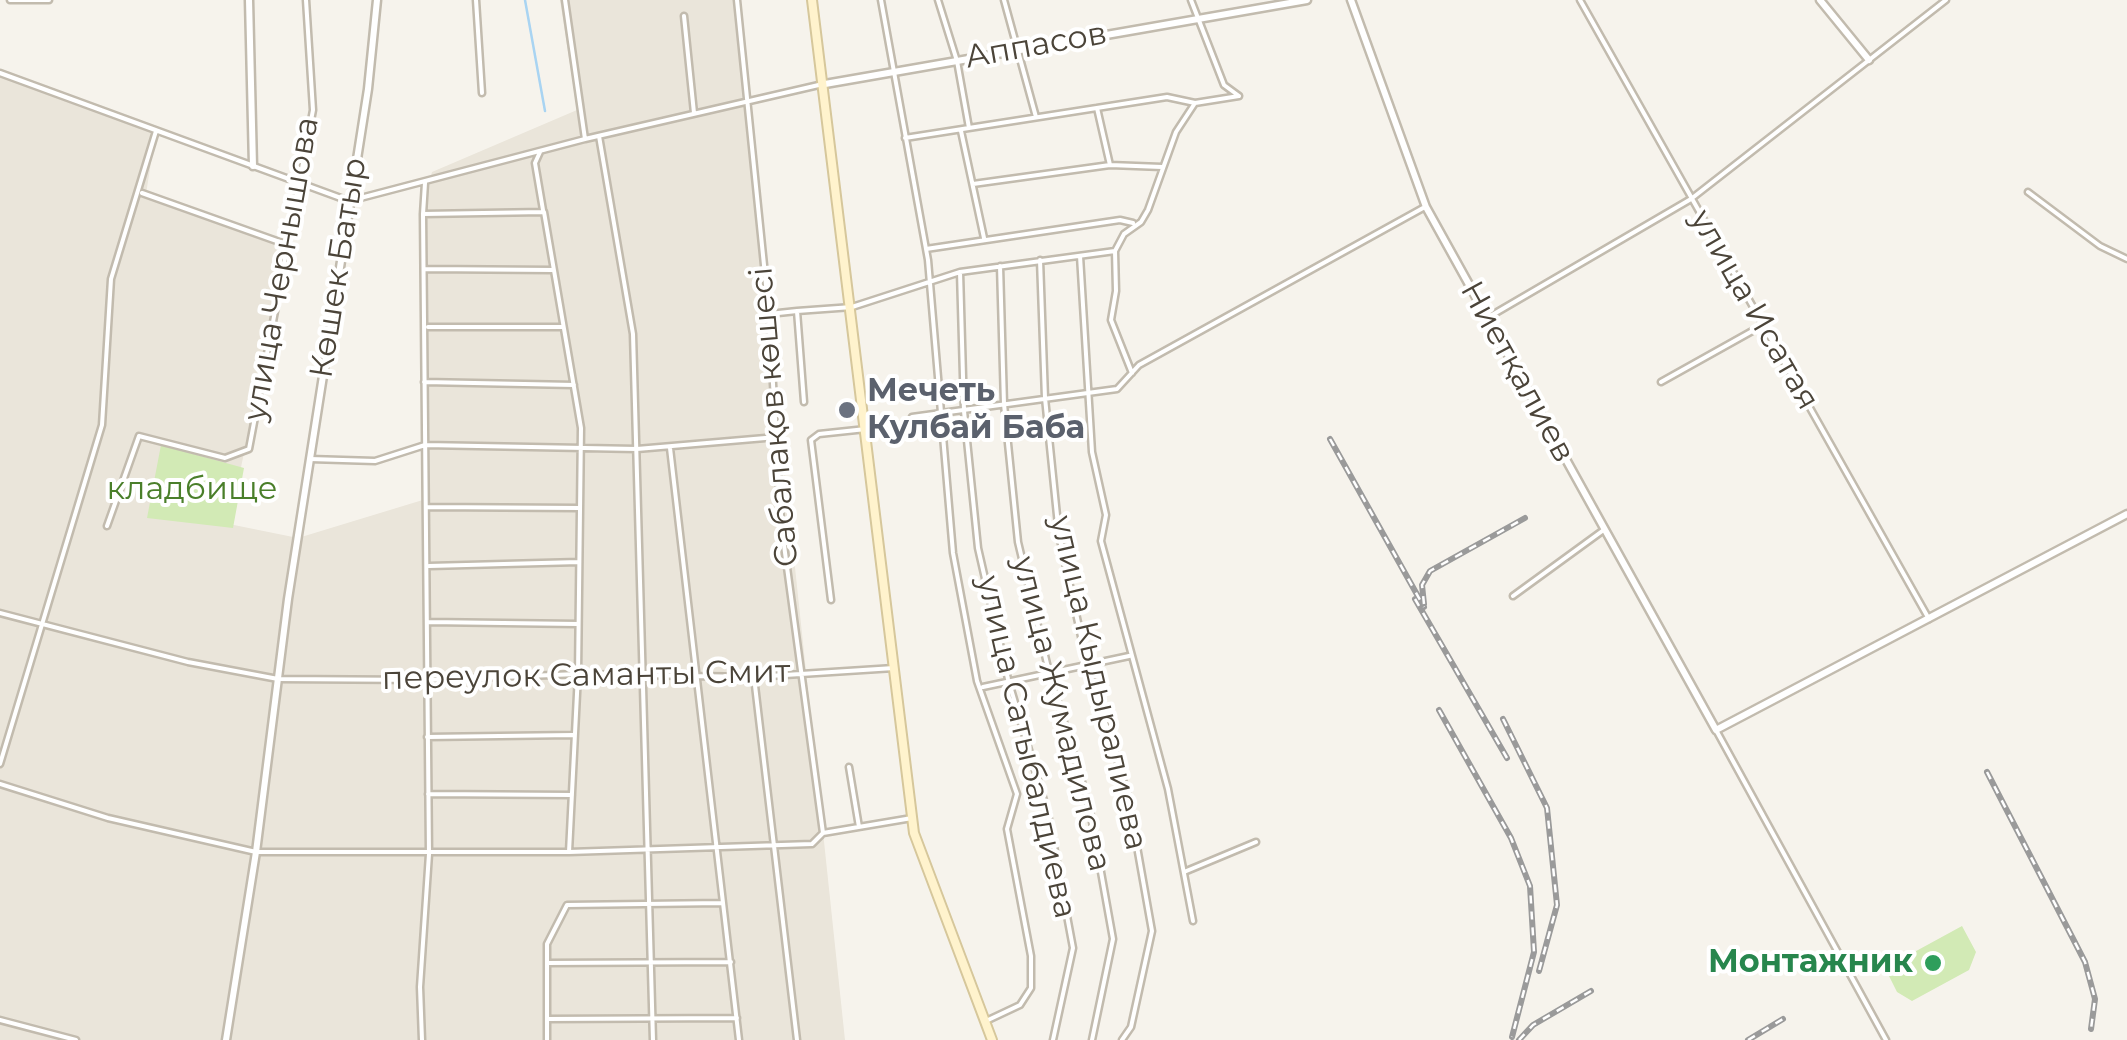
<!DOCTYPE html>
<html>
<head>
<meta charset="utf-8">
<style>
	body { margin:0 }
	canvas { display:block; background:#f6f3ec }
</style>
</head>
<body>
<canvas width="2127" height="1040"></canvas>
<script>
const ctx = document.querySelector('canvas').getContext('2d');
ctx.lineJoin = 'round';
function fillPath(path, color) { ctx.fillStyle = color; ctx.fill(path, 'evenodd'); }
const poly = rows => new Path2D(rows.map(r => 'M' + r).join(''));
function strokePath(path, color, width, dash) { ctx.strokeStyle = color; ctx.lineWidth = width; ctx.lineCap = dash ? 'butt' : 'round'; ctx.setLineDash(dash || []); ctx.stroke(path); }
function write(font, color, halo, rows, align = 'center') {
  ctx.font = font + ' Montserrat,sans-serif'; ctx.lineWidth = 8; ctx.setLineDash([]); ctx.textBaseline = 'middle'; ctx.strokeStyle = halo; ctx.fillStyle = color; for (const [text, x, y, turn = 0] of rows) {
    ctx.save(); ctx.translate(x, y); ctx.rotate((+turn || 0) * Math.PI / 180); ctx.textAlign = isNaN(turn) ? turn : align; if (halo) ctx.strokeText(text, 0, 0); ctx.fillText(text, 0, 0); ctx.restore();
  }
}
const residential = poly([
	[560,0,735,0,845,1040,0,1040,0,73,156,131,146,194,288,245,229,524,298,538,426,499,420,215,432,172,577,110]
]);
const green = poly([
	[161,445,244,468,233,528,147,518],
	[1962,926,1976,952,1969,970,1912,1001,1897,992,1885,968]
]);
const stream = poly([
	[525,0,545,111]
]);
const minor = poly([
	[10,0,49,0],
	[476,0,482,93],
	[565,0,585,139,823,84],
	[737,0,769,314,781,523,823,833],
	[881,0,928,260,953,553,977,681,1017,794,1007,829,1031,956,1031,988,1020,1005,986,1021],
	[938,0,957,61,969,128],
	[1004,0,1036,117],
	[1191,0,1224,85,1239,96],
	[1580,0,1929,619],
	[684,16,694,113],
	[0,73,349,201,585,139],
	[1097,108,1110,165],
	[961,131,984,238],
	[599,136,633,334,653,1040],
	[905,138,1167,97,1195,103,1239,96],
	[540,152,535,163,543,210],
	[973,184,1110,165,1162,167],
	[2028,192,2100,246,2127,259],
	[142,193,288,245],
	[423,214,425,183],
	[926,249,1120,220,1133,223],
	[1080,256,1092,452,1106,515,1101,541,1168,789,1193,921],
	[1040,260,1045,398,1059,535,1087,664,1128,796,1152,931,1131,1027,1122,1040],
	[1000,266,1004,404,1018,542,1049,672,1089,805,1113,939,1092,1040],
	[425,269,553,270],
	[960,272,964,411,978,548,1008,679,1048,814,1073,948,1053,1040],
	[797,311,852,307,960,272,1115,251],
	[769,314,797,311,804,402],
	[1487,318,1691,199,1946,0],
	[428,327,563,327],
	[1132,373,1111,320,1116,291,1115,251,1124,234,1141,222,1148,210,1176,132,1195,103],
	[424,382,574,385],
	[1661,382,1763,325],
	[912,417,1117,389,1139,365,1423,208],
	[670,448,739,1040],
	[310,459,375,461,425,445,637,449,777,437],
	[427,507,580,508],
	[107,526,139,436,225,458,249,449,313,110,306,0],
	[429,566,579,562],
	[1513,596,1605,529],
	[831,600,811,440,819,434,866,429],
	[0,613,188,662,278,679,426,680,578,674,754,677,894,668],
	[428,622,578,624],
	[754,677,797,1040],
	[983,687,1129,656],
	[1716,730,1886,1040],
	[427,737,573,735],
	[0,764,102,425,111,279,156,131],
	[849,767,859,827],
	[0,784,108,818,256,852,569,852,812,844,823,833,912,818],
	[428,794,572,795],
	[1184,872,1256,842],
	[547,963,731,962],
	[547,1019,737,1018],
	[0,1020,76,1040],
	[422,1040,420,987,429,854,423,214,544,212,581,428,578,674,569,852],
	[547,1040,547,944,567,905,722,903]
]);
const tertiary = poly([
	[249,0,253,166],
	[1351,0,1426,207,1716,730,2127,514],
	[1820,0,1869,60],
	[825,84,1307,0],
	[226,1040,256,852,288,599,368,89,377,0]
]);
const secondary = poly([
	[812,0,914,833,992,1040]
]);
const rail = poly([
	[1330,439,1424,607],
	[1415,599,1507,758],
	[1424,604,1422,585,1430,571,1525,518],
	[1439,710,1511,838,1530,886,1534,952,1512,1037],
	[1503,719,1547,808,1557,905,1539,971],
	[1987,772,2085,962,2095,999,2091,1029],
	[1519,1040,1533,1025,1591,991],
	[1748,1040,1783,1019]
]);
const markers = [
	[847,410,10,"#6b7280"],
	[1933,963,10,"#2e9e5b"]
];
const streetNames = [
	["Аппасов",1036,46,-10],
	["Көшек Батыр",339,268,-81],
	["улица Чернышова",282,269,-80],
	["улица Исатая",1754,310,60],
	["Ниетқалиев",1517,372,61],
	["Сабалақов көшесі",775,417,-95],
	["переулок Саманты Смит",586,676,-1],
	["улица Кыдыралиева",1098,683,77],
	["улица Жумадилова",1061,714,76],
	["улица Сатыбалдиева",1026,747,77]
];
const worshipNames = [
	["Мечеть",867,392],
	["Кулбай Баба",867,429]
];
const parkNames = [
	["кладбище",192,490]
];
const leisureNames = [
	["Монтажник",1913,963]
];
fillPath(residential, '#eae5da');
fillPath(green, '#d2eab5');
strokePath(stream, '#a9d4f2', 2.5);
strokePath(minor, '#c2bbae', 9);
strokePath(tertiary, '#c2bbae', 11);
strokePath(secondary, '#d6c79b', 12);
strokePath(minor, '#fff', 4);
strokePath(tertiary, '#fff', 6);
strokePath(secondary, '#fff3cd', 8);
strokePath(rail, '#9a9a9a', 6);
strokePath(rail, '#fff', 2.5, [8]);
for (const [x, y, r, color] of markers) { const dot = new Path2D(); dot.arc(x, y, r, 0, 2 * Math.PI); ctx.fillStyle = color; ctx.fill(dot); strokePath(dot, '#fff', 4); }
write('32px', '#4b4439', '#fff', streetNames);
write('bold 32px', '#5b616d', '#fff', worshipNames, 'left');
write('32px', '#4a7f2a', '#fff', parkNames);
write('bold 32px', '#27864d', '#fff', leisureNames, 'right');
</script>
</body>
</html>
